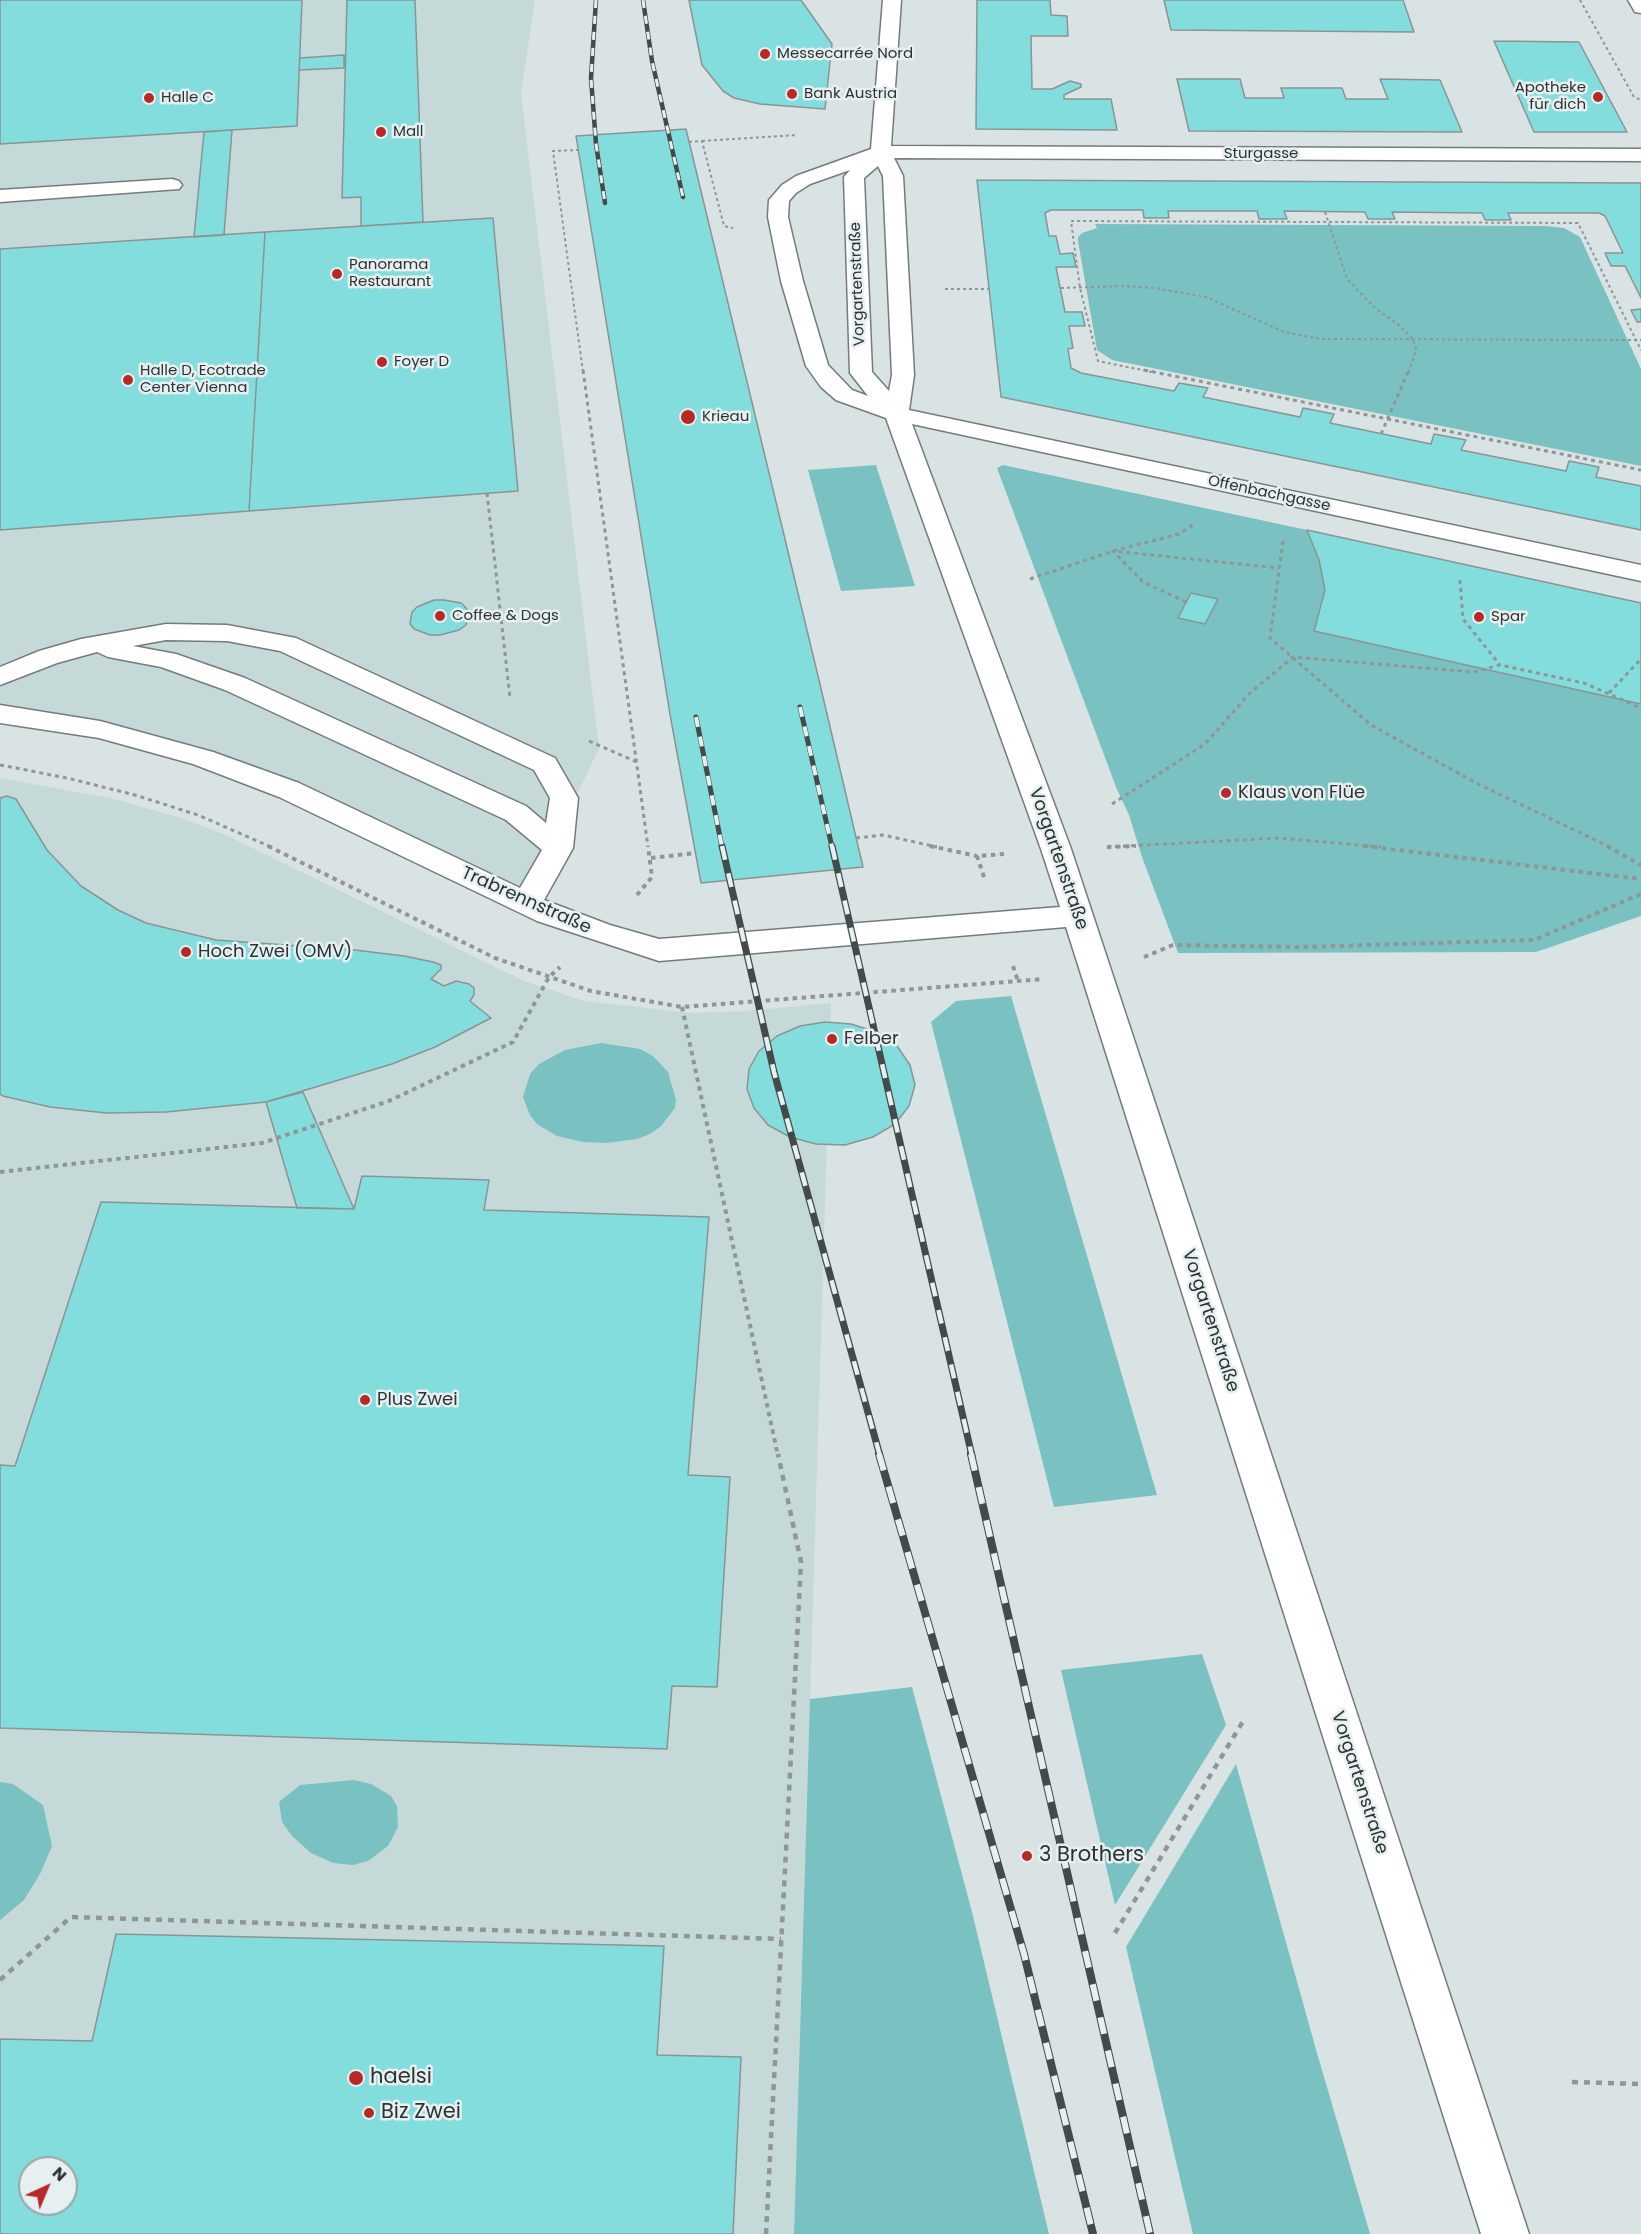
<!DOCTYPE html>
<html>
<head>
<meta charset="utf-8">
<style>
	body { margin:0 }
	#map { position:relative; width:1641px; height:2234px; overflow:hidden; background:#d9e3e3; font-family:Poppins,sans-serif }
	canvas { display:block }
	.north { position:absolute; left:18px; top:2156px; width:60px; height:60px; box-sizing:border-box; background:#e6f0f0; border:2px solid #9ca4a4; border-radius:50%; rotate:44deg; font-size:16px; font-weight:700; line-height:24px; text-align:center; color:#2e3232 }
	.north::after { content:''; display:block; margin:auto; width:21px; height:27px; background:#b72827; clip-path:polygon(50% 0,100% 100%,50% 72%,0 100%) }
</style>
</head>
<body>
<div id="map">
<canvas width="1641" height="2234"></canvas>
<div class="north">N</div>
</div>
<script>
const ctx = document.querySelector('canvas').getContext('2d');
ctx.lineJoin = 'round';
function fillPath(path, color) { ctx.fillStyle = color; ctx.fill(path, 'evenodd'); }
const poly = rows => new Path2D(rows.map(r => 'M' + r).join(''));
function strokePath(path, color, width, dash) { ctx.strokeStyle = color; ctx.lineWidth = width; ctx.lineCap = dash ? 'butt' : 'round'; ctx.setLineDash(dash || []); ctx.stroke(path); }
function write(font, color, halo, rows, align = 'center') {
  ctx.font = font + ' Poppins,sans-serif'; ctx.lineWidth = 5; ctx.setLineDash([]); ctx.textBaseline = 'middle'; ctx.strokeStyle = halo; ctx.fillStyle = color; for (const [text, x, y, turn = 0] of rows) {
    ctx.save(); ctx.translate(x, y); ctx.rotate((+turn || 0) * Math.PI / 180); ctx.textAlign = isNaN(turn) ? turn : align; if (halo) ctx.strokeText(text, 0, 0); ctx.fillText(text, 0, 0); ctx.restore();
  }
}
const built = poly([
	[0,0,535,0,521,93,599,748,526,904,203,758,0,714],
	[0,778,110,798,178,817,226,835,524,981,584,1001,691,1013,745,1011,831,1003,794,2234,0,2234],
	[30,2168,66,2168,66,2204,30,2204]
]);
const green = poly([
	[1095,224,1546,226,1564,228,1580,237,1641,369,1641,466,1112,360,1097,350,1078,241,1078,237,1082,233,1097,228],
	[876,465,915,586,841,591,808,470],
	[1003,465,1307,530,1319,560,1325,590,1314,631,1641,704,1641,916,1536,952,1178,953,1142,857,1129,815,1116,787,997,468],
	[1011,996,1157,1495,1054,1507,931,1022,956,1001],
	[601,1043,640,1049,653,1056,668,1072,676,1100,675,1108,661,1126,650,1134,637,1139,606,1143,583,1142,557,1136,537,1124,530,1115,523,1097,530,1074,539,1064,565,1050],
	[1202,1654,1226,1725,1115,1905,1061,1670],
	[912,1687,972,1912,1049,2234,794,2234,810,1699],
	[1236,1764,1317,2053,1370,2234,1193,2234,1126,1947],
	[354,1780,371,1784,391,1796,397,1806,398,1827,388,1846,368,1861,353,1865,333,1863,311,1853,292,1836,282,1822,279,1802,300,1785],
	[0,1782,13,1784,43,1805,52,1846,40,1874,24,1900,0,1920]
]);
const building = poly([
	[0,0,302,0,297,126,0,144,0,0],
	[347,0,415,0,423,222,361,226,361,197,342,198,347,0],
	[689,0,801,0,832,44,825,109,760,104,734,98,723,91,702,65,689,0],
	[977,0,1050,0,1051,15,1067,16,1068,36,1031,36,1032,89,1052,89,1070,81,1081,84,1081,87,1064,95,1064,99,1111,99,1117,130,976,129,977,0],
	[1164,0,1403,0,1414,32,1171,30,1164,0],
	[1494,41,1579,42,1627,132,1534,132,1494,41],
	[344,55,344,68,299,70,300,58,344,55],
	[1177,79,1240,79,1245,98,1284,98,1281,88,1342,88,1346,99,1388,99,1380,79,1440,80,1462,132,1189,131,1177,79],
	[686,129,819,680,863,867,701,883,671,720,576,136,686,129],
	[232,130,224,235,194,237,204,132,232,130],
	[977,180,1641,183,1641,298,1625,266,1611,266,1605,253,1623,253,1605,216,1599,213,1508,213,1511,220,1485,220,1482,213,1392,212,1395,219,1368,219,1365,212,1284,211,1287,219,1259,219,1257,211,1168,211,1169,218,1144,218,1143,210,1051,210,1045,213,1049,236,1056,236,1060,254,1073,253,1076,267,1056,267,1065,312,1082,312,1085,326,1069,326,1073,348,1068,349,1071,368,1081,373,1174,391,1179,383,1208,388,1203,397,1300,417,1303,408,1334,414,1330,423,1431,444,1434,434,1466,440,1461,450,1566,471,1569,461,1599,467,1596,477,1641,486,1641,530,1001,397,977,180],
	[493,218,518,491,249,511,265,232,493,218],
	[265,232,249,511,0,530,0,249,265,232],
	[1641,309,1641,322,1637,322,1631,310,1641,309],
	[1307,530,1641,603,1641,704,1314,631,1325,590,1319,560,1307,530],
	[1191,593,1218,599,1205,624,1178,618,1191,593],
	[434,600,444,600,461,603,471,613,466,625,459,630,440,635,430,635,414,629,410,624,412,612,417,607,434,600],
	[7,796,16,799,47,850,81,886,118,910,146,923,216,940,355,950,404,956,433,962,441,965,441,969,431,979,444,986,456,981,469,984,474,988,474,995,470,1001,491,1018,435,1047,392,1064,266,1102,166,1112,106,1113,50,1107,3,1096,0,1094,0,798,7,796],
	[825,1022,851,1024,877,1032,897,1046,910,1065,915,1085,909,1106,895,1124,873,1137,845,1145,816,1144,790,1137,768,1125,754,1108,747,1089,749,1069,759,1051,777,1036,800,1026,825,1022],
	[303,1092,354,1209,297,1208,266,1102,303,1092],
	[362,1176,489,1180,484,1210,709,1217,688,1475,730,1477,717,1687,672,1686,667,1749,0,1728,0,1465,15,1466,101,1202,354,1209,362,1176],
	[116,1934,664,1946,657,2055,741,2057,733,2234,0,2234,0,2039,92,2041,116,1934],
	[30,2168,66,2168,66,2204,30,2204,30,2168]
]);
const pathFar3 = poly([
	[1580,0,1634,97,1641,100],
	[702,141,797,135],
	[689,142,702,141,724,226,733,228],
	[579,150,553,151,583,372],
	[1325,212,1347,279,1376,309,1399,325,1413,339,1416,349,1409,372],
	[1061,288,1124,286,1155,288,1206,297,1284,332,1320,339,1641,340],
	[945,289,989,289],
	[1152,372,1098,361,1080,288,1071,221,1578,223,1641,350]
]);
const pathFar2 = poly([
	[583,370,648,847],
	[1144,370,1641,470],
	[1381,434,1409,370],
	[487,493,510,698],
	[1283,541,1270,638,1371,725,1478,784,1610,847],
	[1030,579,1113,551,1179,534,1196,523],
	[1460,580,1463,619,1500,665],
	[1186,602,1143,582,1113,551,1279,568],
	[1609,693,1641,659],
	[589,741,639,763],
	[0,765,67,778,135,795,198,815,271,847],
	[1112,804,1205,744,1250,693,1293,657,1473,672,1500,665,1584,683,1641,708],
	[856,838,883,835,937,847],
	[1107,847,1279,838,1381,847]
]);
const pathFar1 = poly([
	[268,846,495,958,591,991,682,1007,1044,979],
	[930,846,977,856],
	[1364,846,1641,879],
	[1607,846,1641,865],
	[1107,847,1136,846],
	[651,858,695,853],
	[984,877,977,856,1004,854],
	[637,895,652,877,648,846],
	[1144,957,1173,945,1301,947,1534,940,1641,894],
	[1013,966,1018,981],
	[682,1007,778,1456],
	[0,1172,262,1143,389,1101,513,1042,549,977,560,967]
]);
const path = poly([
	[1115,1933,1245,1718],
	[0,1980,71,1917,781,1939],
	[1572,2082,1641,2084],
	[766,2234,801,1562,778,1454]
]);
const minor = poly([
	[883,0,901,0,891,146,1641,149,1641,161,894,158,903,176,914,375,909,410,1641,565,1641,581,912,424,1071,849,1529,2234,1481,2234,1066,927,659,961,537,921,279,797,193,764,99,738,0,723,0,705,100,721,213,752,299,783,520,888,542,850,506,820,225,690,161,667,108,657,97,652,57,663,0,685,0,667,39,651,81,639,166,624,227,625,296,638,555,758,578,798,573,848,544,900,610,925,659,939,1060,907,1041,849,886,418,836,400,821,387,806,366,781,281,768,217,769,200,782,185,796,176,871,149,883,0],
	[878,166,883,176,892,375,889,391,872,372,864,178,878,166],
	[850,170,844,177,850,373,868,396,852,390,828,365,803,281,788,217,789,201,796,193,810,184,850,170],
	[166,640,227,641,280,651,534,770,550,798,546,823,526,806,245,678,176,654,133,646,166,640],
	[1628,0,1641,0,1641,13,1635,12,1628,0],
	[172,179,179,181,182,185,179,189,0,202,0,190,172,179]
]);
const railFar3 = poly([
	[596,0,591,78,596,144,605,203],
	[643,0,652,61,683,197]
]);
const railFar2 = poly([
	[800,707,832,847],
	[696,717,722,847]
]);
const railFar1 = poly([
	[722,846,774,1072,880,1456],
	[832,846,972,1456]
]);
const rail = poly([
	[879,1454,1024,1954,1093,2234],
	[971,1454,1150,2234]
]);
const markers = [
	[765,54,6,"#b72827"],
	[792,94,6,"#b72827"],
	[1598,97,6,"#b72827"],
	[149,98,6,"#b72827"],
	[381,132,6,"#b72827"],
	[337,274,6,"#b72827"],
	[382,362,6,"#b72827"],
	[128,380,6,"#b72827"],
	[688,417,8,"#b72827"],
	[440,616,6,"#b72827"],
	[1479,617,6,"#b72827"],
	[1226,793,6,"#b72827"],
	[186,952,6,"#b72827"],
	[832,1039,6,"#b72827"],
	[365,1400,6,"#b72827"],
	[1027,1856,6,"#b72827"],
	[356,2078,8,"#b72827"],
	[369,2113,6,"#b72827"]
];
const farPoinames = [
	["Messecarrée Nord",777,54],
	["Apotheke",1586,88,"right"],
	["für dich",1586,105,"right"],
	["Bank Austria",804,94],
	["Halle C",161,98],
	["Mall",393,132],
	["Panorama",349,265],
	["Restaurant",349,282],
	["Foyer D",394,362],
	["Halle D, Ecotrade",140,371],
	["Center Vienna",140,388],
	["Krieau",702,417],
	["Coffee & Dogs",452,616],
	["Spar",1491,617]
];
const farStreetnames = [
	["Sturgasse",1261,154],
	["Vorgartenstraße",858,284,-92],
	["Offenbachgasse",1269,494,12]
];
const poiNames = [
	["Klaus von Flüe",1238,793],
	["Hoch Zwei (OMV)",198,952],
	["Felber",844,1039],
	["Plus Zwei",377,1400]
];
const streetNames = [
	["Vorgartenstraße",1058,859,71],
	["Trabrennstraße",526,901,24],
	["Vorgartenstraße",1210,1321,72],
	["Vorgartenstraße",1359,1783,72]
];
const nearPoinames = [
	["3 Brothers",1039,1856],
	["haelsi",370,2078],
	["Biz Zwei",381,2113]
];
fillPath(built, '#c6d9d9');
fillPath(green, '#7ac1c1');
fillPath(building, '#82dddc');
strokePath(building, '#8b9494', 1.5);
strokePath(minor, '#737c7b', 3);
strokePath(pathFar3, '#8f9696', 2, [3, 3]);
strokePath(pathFar2, '#8f9696', 3, [4, 4]);
strokePath(pathFar1, '#8f9696', 4, [4.5, 4.5]);
strokePath(path, '#8f9696', 4.5, [6, 6]);
fillPath(minor, '#fff');
strokePath(railFar3, '#444949', 4.5);
strokePath(railFar2, '#444949', 5);
strokePath(railFar1, '#444949', 7);
strokePath(rail, '#444949', 8);
strokePath(railFar3, '#e6f0f0', 3, [8]);
strokePath(railFar2, '#e6f0f0', 4, [10]);
strokePath(railFar1, '#e6f0f0', 4.5, [14]);
strokePath(rail, '#e6f0f0', 6, [17]);
for (const [x, y, r, color] of markers) { const dot = new Path2D(); dot.arc(x, y, r, 0, 2 * Math.PI); ctx.fillStyle = color; ctx.fill(dot); strokePath(dot, '#e6f0f0', 2); }
write('15px', '#2e3232', '#e6f0f0', farPoinames, 'left');
write('15px', '#2e3232', '#e6f0f0', farStreetnames);
write('18px', '#2e3232', '#e6f0f0', poiNames, 'left');
write('18px', '#2e3232', '#e6f0f0', streetNames);
write('21px', '#2e3232', '#e6f0f0', nearPoinames, 'left');
</script>
</body>
</html>
